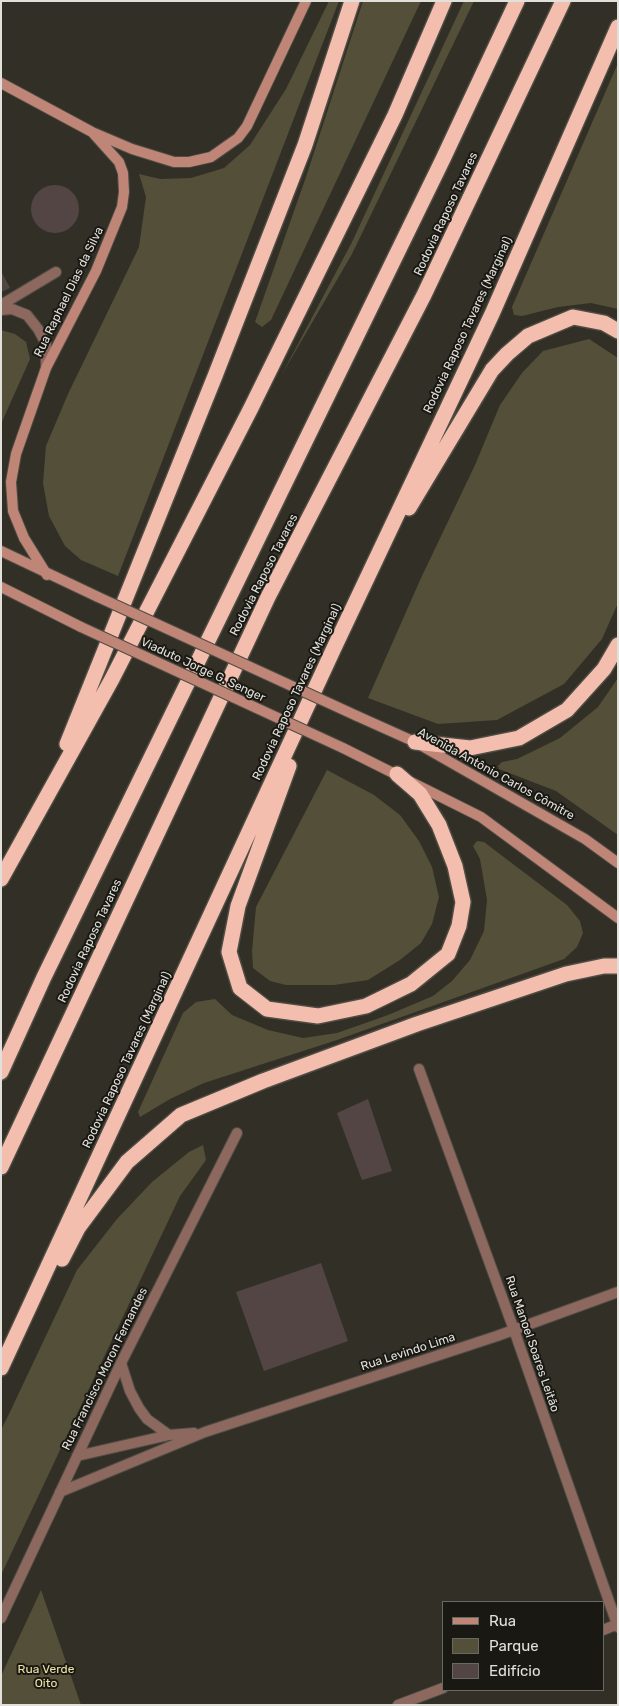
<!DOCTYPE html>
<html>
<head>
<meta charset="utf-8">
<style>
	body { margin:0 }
	#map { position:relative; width:619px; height:1706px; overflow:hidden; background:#323026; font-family:Rubik,sans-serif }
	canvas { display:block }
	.frame { position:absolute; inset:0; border:2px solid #e2e0da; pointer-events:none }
	.legend { position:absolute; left:442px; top:1601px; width:162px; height:90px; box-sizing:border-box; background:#191813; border:1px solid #696863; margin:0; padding:6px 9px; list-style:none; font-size:15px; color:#e2e0da }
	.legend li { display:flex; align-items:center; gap:10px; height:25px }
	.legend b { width:25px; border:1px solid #696863 }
</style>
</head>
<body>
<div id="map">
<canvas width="619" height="1706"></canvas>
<div class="frame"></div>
<ul class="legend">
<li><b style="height:6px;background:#bf8677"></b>Rua</li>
<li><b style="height:14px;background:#544f38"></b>Parque</li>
<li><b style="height:14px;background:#524544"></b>Edifício</li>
</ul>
</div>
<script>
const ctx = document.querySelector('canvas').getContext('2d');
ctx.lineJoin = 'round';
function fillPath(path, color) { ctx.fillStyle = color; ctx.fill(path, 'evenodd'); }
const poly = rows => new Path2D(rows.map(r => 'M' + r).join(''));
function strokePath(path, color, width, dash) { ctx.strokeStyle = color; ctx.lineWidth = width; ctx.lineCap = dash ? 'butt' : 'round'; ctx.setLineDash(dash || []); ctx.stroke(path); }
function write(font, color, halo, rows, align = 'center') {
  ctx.font = font + ' Rubik,sans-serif'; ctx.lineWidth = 4; ctx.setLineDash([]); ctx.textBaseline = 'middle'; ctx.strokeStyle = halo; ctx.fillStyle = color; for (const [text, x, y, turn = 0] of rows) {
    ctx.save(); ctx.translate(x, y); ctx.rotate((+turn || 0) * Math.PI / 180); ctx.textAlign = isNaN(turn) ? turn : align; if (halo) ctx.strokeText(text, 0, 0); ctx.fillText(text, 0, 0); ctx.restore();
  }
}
const green = poly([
	[329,1,339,1,118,576,81,560,65,546,49,516,43,483,46,446,68,394,139,247,146,197,139,174,160,179,191,178,224,168,250,145,286,89],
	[363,1,421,1,271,320,262,327,255,322,306,177],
	[464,1,474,1,352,254,281,376,352,242],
	[618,63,618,309,591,303,558,307,522,316,514,315,512,307],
	[1,330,15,334,26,342,30,359,1,424],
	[589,339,618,358,618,603,602,639,564,684,497,720,438,724,368,698,421,578,475,465,500,405,522,373,543,351],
	[618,678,618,835,556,791,499,769,498,766,502,762,517,759,560,738,598,707],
	[327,770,374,795,400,815,419,841,432,867,439,897,432,924,421,943,400,960,368,980,334,985,286,985,270,981,253,968,252,951,256,907],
	[477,841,484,842,567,905,580,921,583,933,577,947,564,959,337,1040,204,1083,170,1099,140,1117,138,1112,183,1013,196,1002,215,999,232,1015,268,1030,303,1038,337,1033,388,1015,433,996,452,981,470,960,484,931,487,900,480,859,473,846],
	[203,1145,206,1160,180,1196,1,1575,1,1430,9,1414,77,1270,117,1219,152,1182,189,1152],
	[41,1590,81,1705,1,1705,1,1676]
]);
const building = poly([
	'31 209a24 24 0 1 1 48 0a24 24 0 1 1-48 0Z',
	[1,271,10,288,1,292],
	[368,1099,392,1171,362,1180,337,1113],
	[321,1263,348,1341,264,1371,236,1292]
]);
const street = poly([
	[1,305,56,272],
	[1,310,12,309,27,315,38,329,46,344,46,368],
	[419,1069,514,1330,618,1627],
	[121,1363,130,1391,139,1408,147,1419,169,1435],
	[77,1456,169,1435,194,1433],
	[60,1492,205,1432,497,1336,618,1292],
	[1,1618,121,1363,237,1133],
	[603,1630,618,1624],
	[398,1705,443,1688]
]);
const secondary = poly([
	[1,83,92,132,132,149,174,162,189,162,211,157,238,138,247,126,306,1],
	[1,551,98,597],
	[47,575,24,538,13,511,11,482,16,454,46,368,96,271,122,207,124,192,123,173,119,162,92,132],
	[1,587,81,627],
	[357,716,415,742,585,839,618,863],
	[343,748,481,817,618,918]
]);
const highway = poly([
	[409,508,492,370,507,354,528,336,573,317,604,323,618,331],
	[415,742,470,748,519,738,567,710,604,669,618,645],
	[67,744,215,376,305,145,352,1],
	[289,766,238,906,229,952,240,988,267,1009,318,1016,366,1006,411,984,448,954,459,926,463,902,455,866,439,825,420,794,397,774],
	[1,879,112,679,251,408,395,115,444,1],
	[1,1072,44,977,443,159,517,1],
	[1,1167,268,597,424,295,563,1],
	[62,1259,78,1228,127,1162,181,1115,263,1081,417,1024,566,974,604,966,618,966],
	[1,1368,334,648,492,314,618,27]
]);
const secondaryBridge = poly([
	[98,597,357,716],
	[81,627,343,748]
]);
const streetNames = [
	["Rodovia Raposo Tavares",446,214,-65],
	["Rua Raphael Dias da Silva",69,292,-64],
	["Rodovia Raposo Tavares (Marginal)",468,325,-65],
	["Rodovia Raposo Tavares",264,575,-63],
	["Viaduto Jorge G. Senger",203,670,25],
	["Rodovia Raposo Tavares (Marginal)",297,692,-65],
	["Avenida Antônio Carlos Cômitre",496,774,29],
	["Rodovia Raposo Tavares",90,941,-65],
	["Rodovia Raposo Tavares (Marginal)",127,1060,-65],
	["Rua Manoel Soares Leitão",532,1344,71],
	["Rua Levindo Lima",408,1352,-18],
	["Rua Francisco Moron Fernandes",105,1369,-64]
];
const parkNames = [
	["Rua Verde",46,1670],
	["Oito",46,1684]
];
fillPath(green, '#544f38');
fillPath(building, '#524544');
strokePath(street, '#4e4c43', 12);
strokePath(secondary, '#4e4c43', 12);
strokePath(highway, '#4e4c43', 18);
strokePath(street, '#8c685e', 10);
strokePath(secondary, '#bf8677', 10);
strokePath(highway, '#f4beaf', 15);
strokePath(secondaryBridge, '#4e4c43', 12, []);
strokePath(secondaryBridge, '#bf8677', 10);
write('12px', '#e2e0da', '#191813', streetNames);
write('12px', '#efe3a6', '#191813', parkNames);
</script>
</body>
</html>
